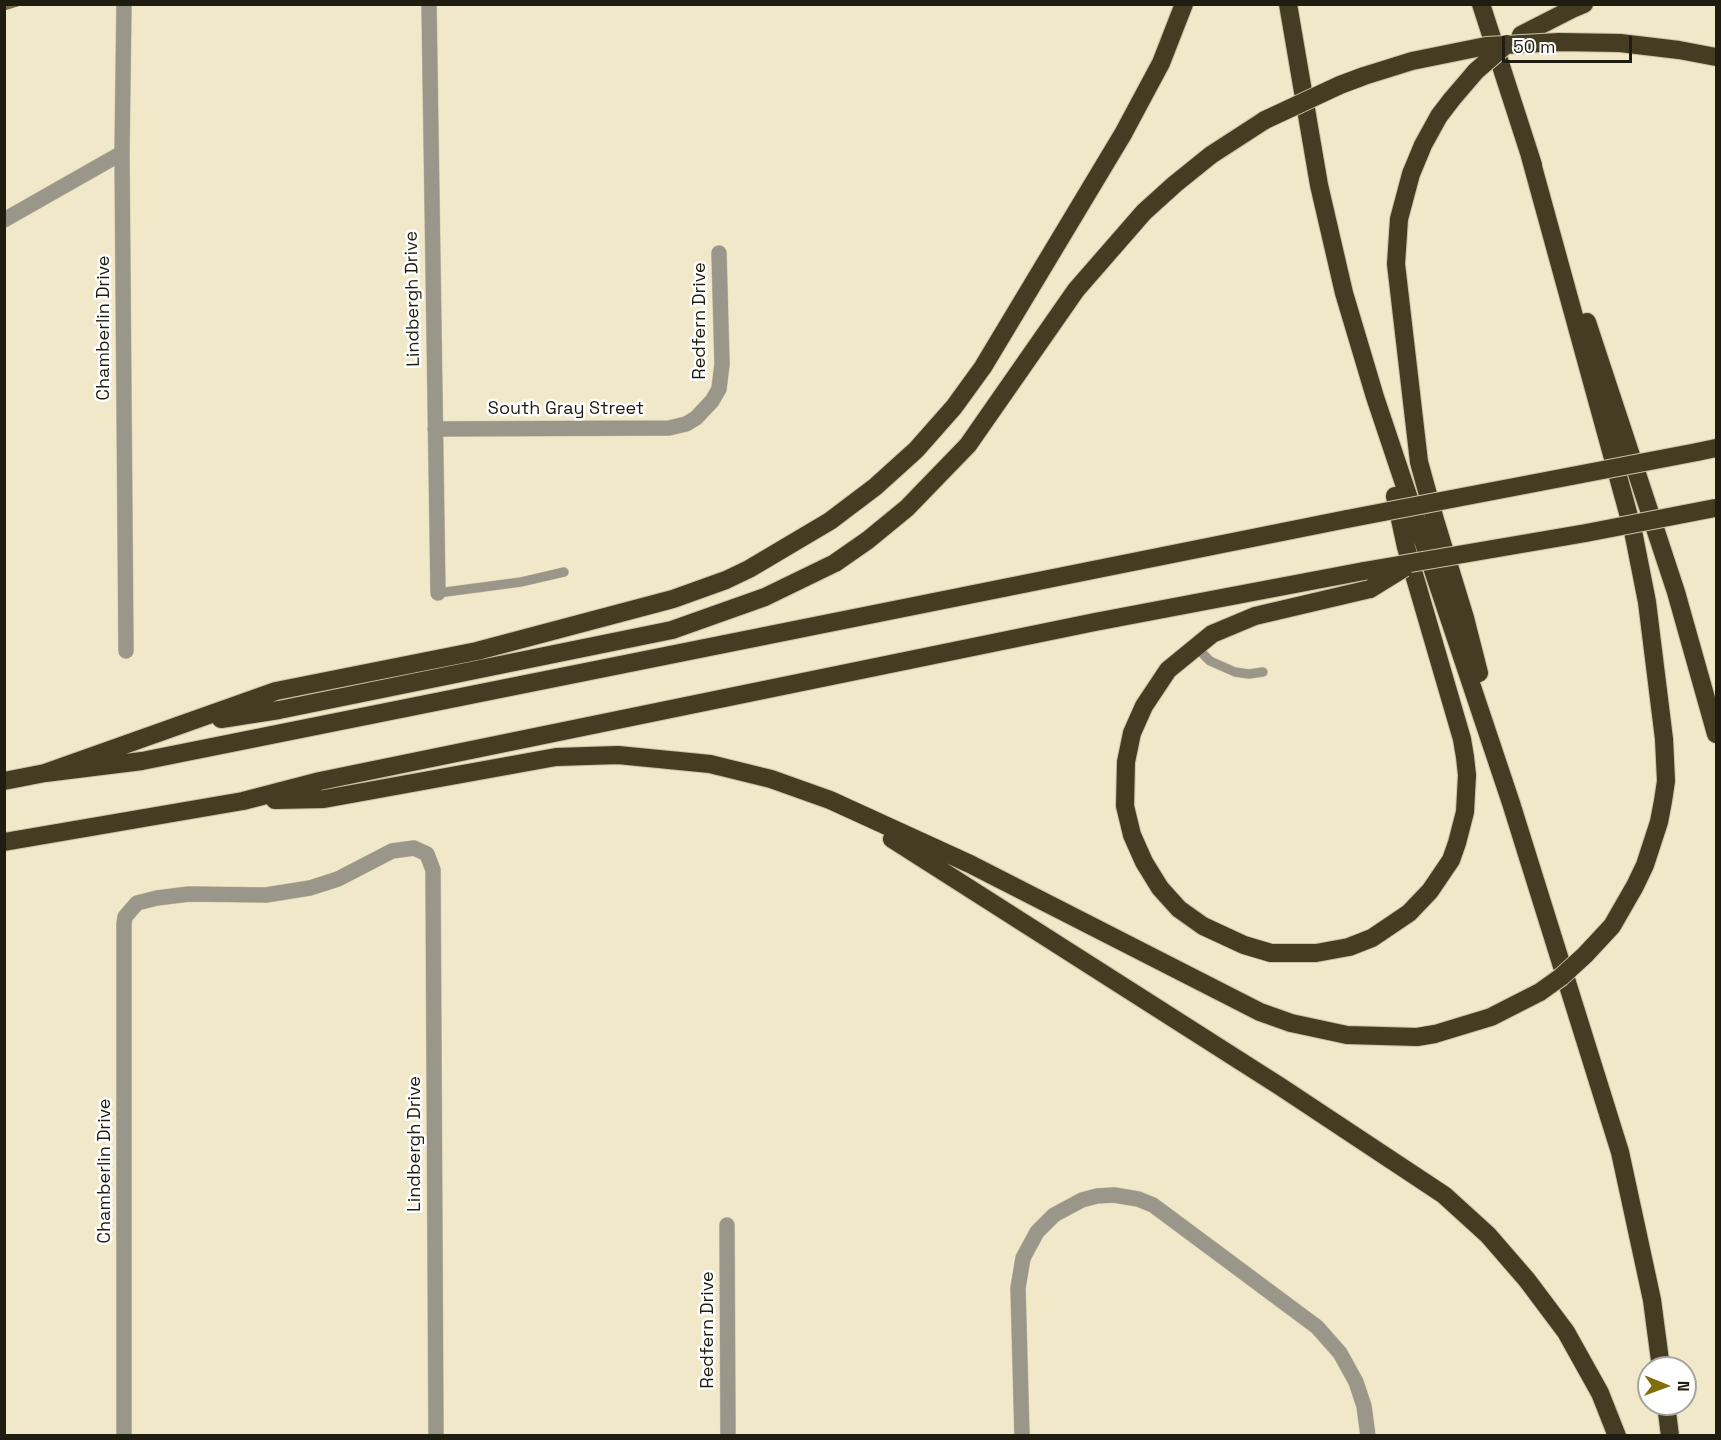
<!DOCTYPE html>
<html>
<head>
<meta charset="utf-8">
<style>
	body { margin:0 }
	#map { position:relative; width:1721px; height:1440px; overflow:hidden; background:#f0e8c8; font-family:"Space Grotesk",sans-serif }
	canvas { display:block }
	.frame { position:absolute; inset:0; border:6px solid #1f1c10; pointer-events:none }
	.north { position:absolute; left:1637px; top:1356px; width:60px; height:60px; box-sizing:border-box; background:#fff; border:2px solid #a5a49f; border-radius:50%; rotate:91deg; font-size:16px; font-weight:700; line-height:24px; text-align:center; color:#1f1c10 }
	.north::after { content:''; display:block; margin:auto; width:21px; height:27px; background:#826e0b; clip-path:polygon(50% 0,100% 100%,50% 72%,0 100%) }
	.scale { position:absolute; left:1502px; top:36px; width:130px; height:27px; box-sizing:border-box; border:3px solid #1f1c10; border-top:0; padding-left:8px; font-size:18px; line-height:21px; white-space:nowrap; color:#1f1c10; -webkit-text-stroke:4px #fff; paint-order:stroke }
</style>
</head>
<body>
<div id="map">
<canvas width="1721" height="1440"></canvas>
<div class="frame"></div>
<div class="north">N</div>
<div class="scale">50 m</div>
</div>
<script>
const ctx = document.querySelector('canvas').getContext('2d');
ctx.lineJoin = 'round';
const poly = rows => new Path2D(rows.map(r => 'M' + r).join(''));
function strokePath(path, color, width, dash) { ctx.strokeStyle = color; ctx.lineWidth = width; ctx.lineCap = dash ? 'butt' : 'round'; ctx.setLineDash(dash || []); ctx.stroke(path); }
function write(font, color, halo, rows, align = 'center') {
  ctx.font = font + ' "Space Grotesk",sans-serif'; ctx.lineWidth = 5; ctx.setLineDash([]); ctx.textBaseline = 'middle'; ctx.strokeStyle = halo; ctx.fillStyle = color; for (const [text, x, y, turn = 0] of rows) {
    ctx.save(); ctx.translate(x, y); ctx.rotate((+turn || 0) * Math.PI / 180); ctx.textAlign = isNaN(turn) ? turn : align; if (halo) ctx.strokeText(text, 0, 0); ctx.fillText(text, 0, 0); ctx.restore();
  }
}
const stream = poly([
	[4,8,17,4]
]);
const lane = poly([
	[438,593,521,582,564,572],
	[1195,646,1210,661,1235,672,1249,674,1263,672]
]);
const street = poly([
	[124,4,122,153,126,651],
	[429,4,438,593],
	[4,220,122,153],
	[435,429,669,428,686,424,696,418,712,401,719,389,722,364,719,253],
	[727,1225,728,1436],
	[124,1436,124,924,125,917,137,903,157,898,189,894,266,895,310,888,338,879,392,851,414,848,427,854,433,870,436,1436],
	[1022,1436,1018,1288,1023,1258,1037,1232,1054,1215,1082,1200,1097,1196,1114,1195,1138,1199,1153,1205,1317,1327,1340,1353,1356,1382,1364,1406,1368,1436]
]);
const highway = poly([
	[1288,4,1319,185,1344,293,1375,397,1511,803,1620,1152,1652,1300,1661,1368],
	[1481,4,1533,165],
	[1521,35,1572,9,1584,4],
	[1476,71,1452,99,1439,116,1423,145,1411,174,1399,219,1396,264,1419,462,1435,520,1465,618,1479,673],
	[1530,156,1633,531,1647,602,1664,739,1666,781,1663,801,1659,822,1645,865,1635,886,1612,926,1585,955],
	[1587,322,1676,592,1716,734],
	[1697,452,1716,448],
	[1370,589,1255,616,1212,634,1168,670,1144,706,1132,733,1126,762,1125,806,1132,835,1144,862,1160,888,1179,909,1203,926,1244,945,1271,953,1316,953,1349,947,1372,938,1409,913,1430,891,1451,860,1457,843,1465,812,1467,775,1465,757,1462,739,1406,547,1395,496],
	[221,719,279,710,672,630,765,597,835,563,868,540,907,508,968,445,1076,290,1144,212,1175,184,1211,155,1265,120],
	[45,773,276,691,477,651,673,599,726,580,749,569,830,521,875,487,916,450,954,407,983,367,1123,134,1161,63,1184,4],
	[4,781,45,773,142,761,1347,519],
	[275,800,324,799,556,757,618,755,710,764,771,779,830,800,970,864,1260,1012,1291,1023,1347,1035,1417,1037,1435,1034,1491,1017,1540,992],
	[892,839,1281,1087,1444,1195,1488,1235,1527,1280,1566,1332,1600,1393,1617,1436],
	[4,842,243,801,320,781,1095,622,1364,571],
	[1666,1404,1670,1436]
]);
const highwayBridge = poly([
	[1476,71,1507,44],
	[1265,120,1340,85,1364,76,1412,61,1486,46,1559,42,1620,43,1679,50,1716,57],
	[1347,519,1697,452],
	[1364,571,1586,533,1715,508],
	[1370,589,1404,568],
	[1540,992,1561,977,1585,955]
]);
const streetNames = [
	["Lindbergh Drive",413,299,-91],
	["Redfern Drive",700,321,-90],
	["Chamberlin Drive",104,328,-90],
	["South Gray Street",566,409],
	["Lindbergh Drive",415,1144,-90],
	["Chamberlin Drive",105,1171,-90],
	["Redfern Drive",708,1330,-90]
];
strokePath(stream, '#796e42', 5);
strokePath(lane, '#cac3a7', 10);
strokePath(street, '#cac3a7', 16);
strokePath(highway, '#cac3a7', 20);
strokePath(lane, '#9a9689', 9);
strokePath(street, '#9a9689', 15);
strokePath(highway, '#443d23', 18);
strokePath(highwayBridge, '#cac3a7', 20, []);
strokePath(highwayBridge, '#443d23', 18);
write('18px', '#1f1c10', '#fff', streetNames);
</script>
</body>
</html>
